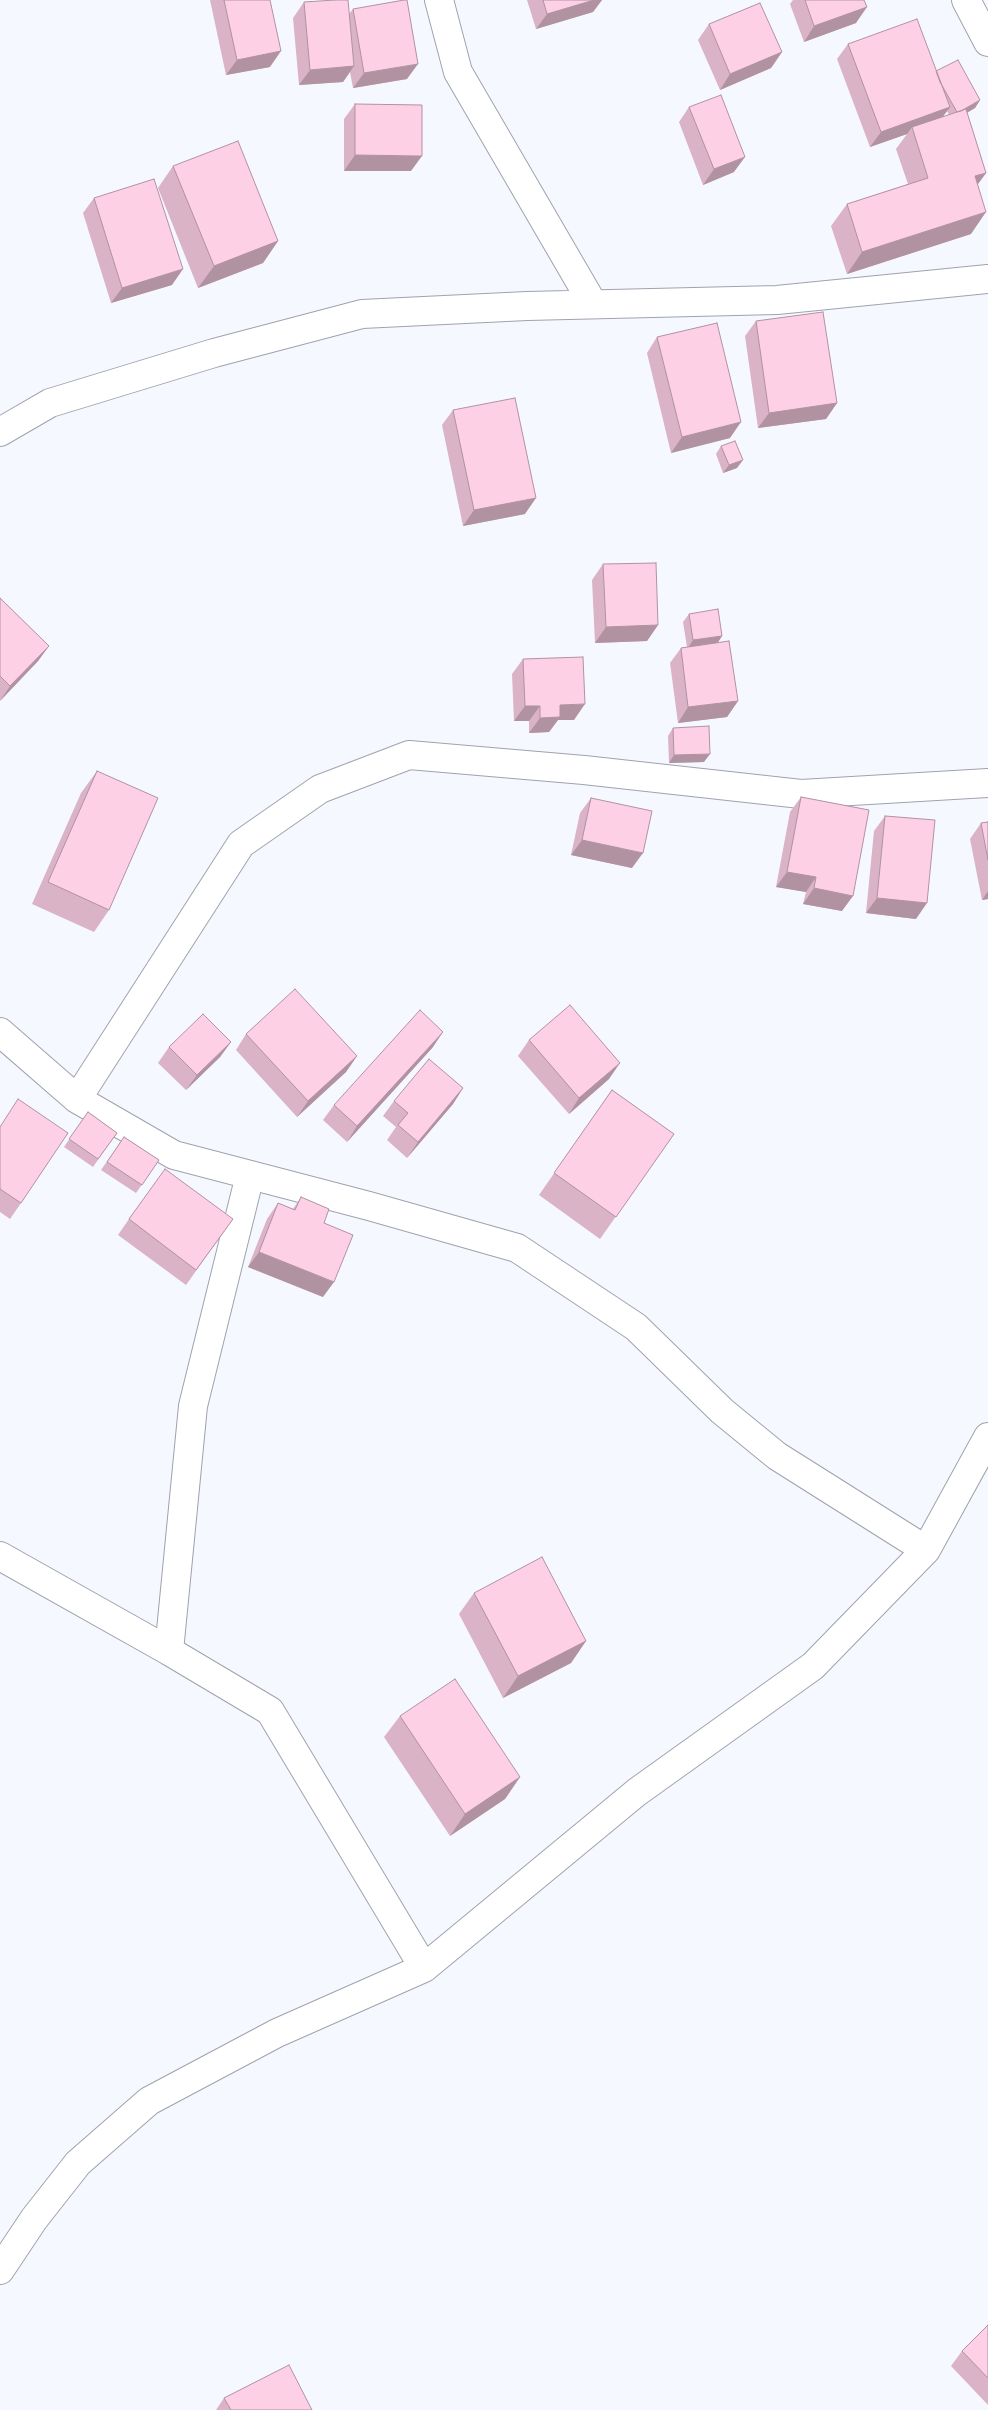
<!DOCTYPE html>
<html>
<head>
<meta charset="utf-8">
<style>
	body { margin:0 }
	canvas { display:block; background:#f6f8ff }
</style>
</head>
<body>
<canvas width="988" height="2410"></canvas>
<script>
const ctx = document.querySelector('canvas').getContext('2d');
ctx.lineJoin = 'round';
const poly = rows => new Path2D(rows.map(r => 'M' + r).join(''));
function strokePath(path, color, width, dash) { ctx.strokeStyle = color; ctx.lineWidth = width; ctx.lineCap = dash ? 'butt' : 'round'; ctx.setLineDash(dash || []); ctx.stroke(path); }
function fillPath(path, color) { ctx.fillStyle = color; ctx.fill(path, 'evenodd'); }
const minor = poly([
	[439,0,458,72,593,304],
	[966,0,988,42],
	[0,432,50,403,214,353,362,314,527,306,777,300,988,279],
	[0,1032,77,1099,174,1155,369,1206,517,1248,636,1327,722,1411,777,1456,926,1550],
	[77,1099,241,844,320,789,409,755,584,770,801,794,988,783],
	[0,1556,169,1651,270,1711,424,1968],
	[169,1651,193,1406,250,1175],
	[0,2270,34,2219,78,2163,149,2101,277,2033,424,1968,637,1792,813,1666,926,1550,988,1437]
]);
const wall = poly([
	[210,0,270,0,270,67,226,75],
	[527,0,602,0,593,12,536,29],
	[793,0,864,0,856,23,804,42,790,4],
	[304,2,349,14,353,9,407,79,353,88,350,72,343,82,299,85,293,18],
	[709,24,782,52,771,68,720,90,698,40],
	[848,44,936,71,980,100,975,108,967,113,986,173,977,185,971,234,847,274,831,226,847,204,908,184,896,149,907,134,870,147,837,59],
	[947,111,949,115,942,117],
	[355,104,411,171,344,171,344,119],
	[689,107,734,172,703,185,679,122],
	[173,166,278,241,263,263,198,288,158,188],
	[94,198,172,285,111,303,83,213],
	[756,321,837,403,826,419,758,428,745,336],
	[657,337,730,438,671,453,647,353],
	[453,410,525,514,463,526,442,425],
	[721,446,737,468,723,473,716,454],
	[603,564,658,625,647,641,595,643,592,580],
	[0,598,49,646,38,661,0,701],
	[689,614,722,636,717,643,738,701,727,717,678,723,670,663,681,648,687,647,683,622],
	[523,659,574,720,558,720,549,732,529,733,529,721,514,721,512,674],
	[673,728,704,762,669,763,668,736],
	[97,771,109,910,94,932,32,904,81,793],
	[801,797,842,911,803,904,806,892,776,887,790,812],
	[591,798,632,868,571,855,580,813],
	[885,816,916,919,866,913,874,831],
	[988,822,988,899,982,900,970,839,981,823],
	[246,1034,357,1056,346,1072,297,1117,236,1050],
	[529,1040,609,1079,569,1114,518,1056],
	[231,1042,220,1057,186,1090,158,1063,169,1047],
	[433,1047,347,1142,323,1120,334,1105],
	[463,1088,453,1104,407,1158,387,1140,396,1127,383,1116,394,1101],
	[612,1090,674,1134,600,1239,539,1195],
	[88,1112,117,1133,93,1167,64,1147],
	[0,1126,21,1203,10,1219,0,1212],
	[124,1137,159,1160,136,1193,101,1170],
	[301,1197,324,1223,323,1297,248,1267,267,1219,278,1203,293,1209],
	[129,1219,233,1219,186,1285,118,1235],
	[474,1593,586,1641,571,1663,503,1698,459,1614],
	[400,1716,520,1777,505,1799,450,1836,384,1737],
	[988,2325,988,2405,951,2366,962,2351],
	[224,2398,312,2410,216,2410]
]);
const shadedWall = poly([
	[594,0,602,0,593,12,536,29,547,14],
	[867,7,856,23,804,42,814,26],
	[281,51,270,67,226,75,237,60],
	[782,52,771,68,720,90,730,74],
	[418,64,407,79,353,88,364,73],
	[354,66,343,82,299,85,310,70],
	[980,100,975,108,952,121,958,113],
	[950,107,939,122,912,127,907,134,870,147,881,132],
	[355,155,422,156,411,171,344,171],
	[745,157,734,172,703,185,714,169],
	[986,173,970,195,975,176],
	[986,212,971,234,847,274,862,252],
	[278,241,263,263,198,288,214,266],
	[183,269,172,285,111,303,122,288],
	[837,403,826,419,758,428,769,413],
	[741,422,730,438,671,453,682,437],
	[743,460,737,468,723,473,729,465],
	[536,498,525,514,463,526,474,510],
	[658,625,647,641,595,643,606,627],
	[722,636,717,644,688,648,693,640],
	[49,646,38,661,0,701,10,686],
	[738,701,727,717,678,723,688,707],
	[585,704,574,720,558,720,549,732,529,733,540,718,560,705],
	[525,706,540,706,529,721,514,721],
	[710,754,704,762,669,763,674,755],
	[582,840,643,853,632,868,571,855],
	[787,872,816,877,806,892,776,887],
	[814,888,853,896,842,911,803,904],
	[988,891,988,899,982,900],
	[877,898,927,903,916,919,866,913],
	[443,1032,433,1047,347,1142,357,1126],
	[231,1042,220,1057,186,1090,197,1075],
	[357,1056,346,1072,297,1117,308,1101],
	[620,1063,609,1079,569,1114,579,1098],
	[463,1088,453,1104,407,1158,418,1142],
	[259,1252,334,1282,323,1297,248,1267],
	[586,1641,571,1663,503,1698,518,1676],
	[520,1777,505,1799,450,1836,465,1814]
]);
const building = poly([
	[224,0,270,0,281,51,237,60,224,0],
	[335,0,348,0,354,66,310,70,304,2,335,0],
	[404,0,407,0,418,64,364,73,353,9,404,0],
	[543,0,594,0,547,14,543,0],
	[805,0,864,0,867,7,814,26,805,0],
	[760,3,782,52,730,74,709,24,760,3],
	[917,19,950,107,881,132,848,44,917,19],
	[958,60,980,100,961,111,957,112,940,82,936,71,958,60],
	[721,95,745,157,714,169,689,107,721,95],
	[355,104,422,105,422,156,355,155,355,104],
	[966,109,986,173,975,176,986,212,862,252,847,204,928,178,912,127,966,109],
	[238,141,278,241,214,266,173,166,238,141],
	[154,179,183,269,122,288,94,198,154,179],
	[823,312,837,403,769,413,756,321,823,312],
	[717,323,741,422,682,437,657,337,717,323],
	[515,398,536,498,474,510,453,410,515,398],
	[735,441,743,460,729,465,721,446,735,441],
	[656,563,658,625,606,627,603,564,656,563],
	[0,598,49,646,10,686,0,676,0,598],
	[718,609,722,636,693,640,689,614,718,609],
	[729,641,738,701,688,707,681,648,729,641],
	[583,657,585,704,560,705,560,717,540,718,540,706,525,706,523,659,583,657],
	[709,726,710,754,674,755,673,728,709,726],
	[97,771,158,798,109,910,48,882,97,771],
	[801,797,869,810,853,896,814,888,816,877,787,872,801,797],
	[591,798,652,811,643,853,582,840,591,798],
	[885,816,935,820,927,903,877,898,885,816],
	[988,822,988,860,981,823,988,822],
	[295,989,357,1056,308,1101,246,1034,295,989],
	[570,1005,620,1063,579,1098,529,1040,570,1005],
	[420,1010,443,1032,357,1126,334,1105,420,1010],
	[203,1014,231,1042,197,1075,169,1047,203,1014],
	[429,1059,463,1088,418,1142,398,1125,408,1113,394,1101,429,1059],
	[612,1090,674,1134,616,1217,554,1173,612,1090],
	[18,1099,68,1133,21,1203,0,1189,0,1127,18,1099],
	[88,1112,117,1133,98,1159,69,1139,88,1112],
	[124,1137,159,1160,142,1185,107,1162,124,1137],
	[165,1169,233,1219,196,1270,129,1219,165,1169],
	[301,1197,329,1209,324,1223,353,1235,334,1282,259,1252,278,1203,295,1210,301,1197],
	[542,1557,586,1641,518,1676,474,1593,542,1557],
	[455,1679,520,1777,465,1814,400,1716,455,1679],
	[988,2325,988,2378,962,2351,988,2325],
	[289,2365,312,2410,231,2410,224,2398,289,2365]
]);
strokePath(minor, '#9fa3ad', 30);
strokePath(minor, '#fff', 28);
fillPath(wall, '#dab3c6');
fillPath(shadedWall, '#b192a1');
fillPath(building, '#fdd0e6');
strokePath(building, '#b192a1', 1);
</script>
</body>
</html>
